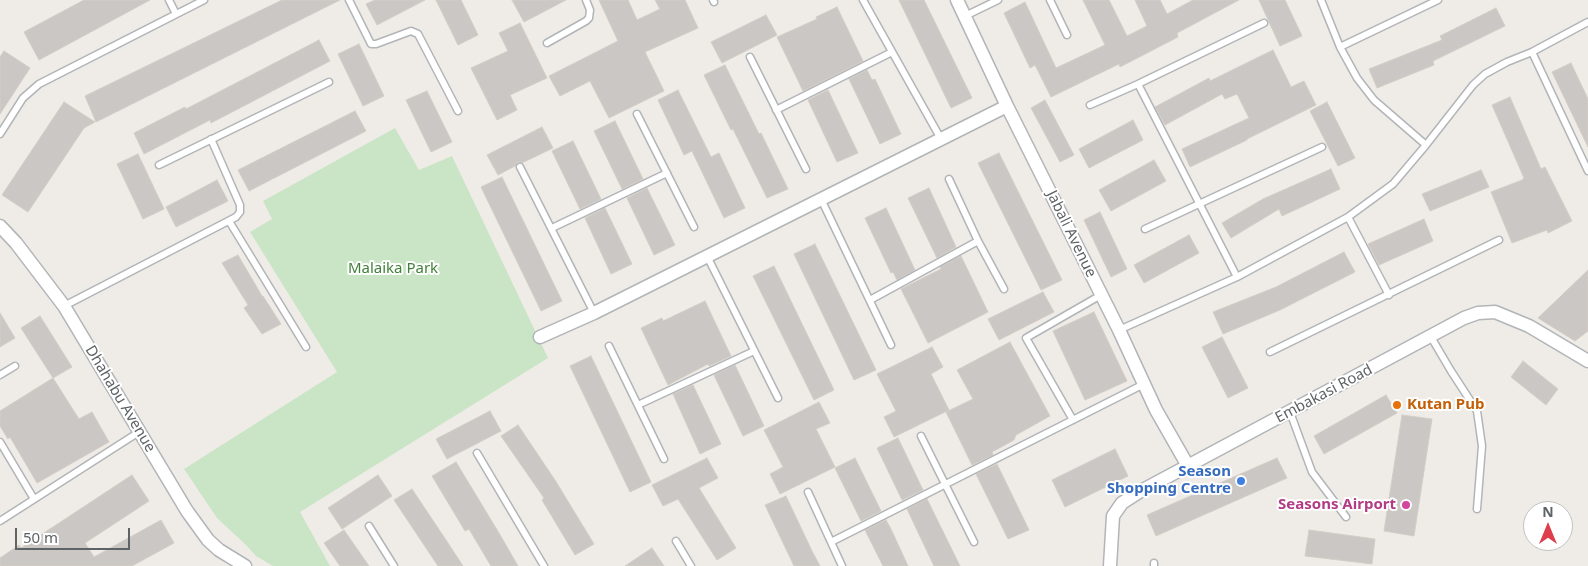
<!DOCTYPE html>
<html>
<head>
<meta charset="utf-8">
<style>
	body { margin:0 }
	#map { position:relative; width:1588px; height:566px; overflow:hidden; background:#efece7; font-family:"Noto Sans",sans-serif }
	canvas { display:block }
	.north { position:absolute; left:1523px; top:501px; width:50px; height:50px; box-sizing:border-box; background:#fff; border:1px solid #bfc1c2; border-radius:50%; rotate:0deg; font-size:14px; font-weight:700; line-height:20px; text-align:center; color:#5e6366 }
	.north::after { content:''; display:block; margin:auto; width:18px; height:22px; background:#de3e4c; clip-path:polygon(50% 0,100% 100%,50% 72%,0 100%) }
	.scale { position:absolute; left:15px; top:528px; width:115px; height:22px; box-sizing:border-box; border:2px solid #5e6366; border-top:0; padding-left:6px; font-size:15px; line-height:18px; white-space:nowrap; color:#5e6366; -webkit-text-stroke:4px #fff; paint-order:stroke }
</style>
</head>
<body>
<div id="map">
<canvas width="1588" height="566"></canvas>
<div class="north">N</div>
<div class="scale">50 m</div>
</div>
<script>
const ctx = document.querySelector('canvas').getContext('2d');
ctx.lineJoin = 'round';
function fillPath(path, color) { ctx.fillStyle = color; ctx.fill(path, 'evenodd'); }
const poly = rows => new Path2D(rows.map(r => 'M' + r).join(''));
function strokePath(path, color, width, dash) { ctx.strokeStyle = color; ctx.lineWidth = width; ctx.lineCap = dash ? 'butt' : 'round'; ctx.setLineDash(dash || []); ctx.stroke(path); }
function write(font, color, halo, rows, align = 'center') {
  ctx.font = font + ' "Noto Sans",sans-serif'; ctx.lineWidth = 4; ctx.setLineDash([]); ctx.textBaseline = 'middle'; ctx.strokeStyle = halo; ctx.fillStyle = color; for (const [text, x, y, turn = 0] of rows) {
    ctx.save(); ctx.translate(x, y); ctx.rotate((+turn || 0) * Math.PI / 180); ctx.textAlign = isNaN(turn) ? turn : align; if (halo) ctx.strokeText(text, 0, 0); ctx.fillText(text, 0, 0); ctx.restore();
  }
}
const green = poly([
	[395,128,419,170,452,156,548,358,300,512,330,566,273,566,256,556,246,545,217,518,184,469,337,372,250,232,272,219,263,201]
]);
const building = poly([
	[84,0,150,0,39,60,24,32,84,0],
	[282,0,340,0,96,122,85,96,282,0],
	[375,0,425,0,377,25,366,4,375,0],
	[436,0,461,0,478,35,458,45,436,0],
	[512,0,566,0,524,22,512,0],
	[599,0,628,0,637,20,660,9,655,0,685,0,698,28,645,52,664,91,609,118,590,81,560,96,549,76,618,41,599,0],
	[899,0,924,0,972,98,951,108,899,0],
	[1083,0,1109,0,1127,36,1147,26,1135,0,1160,0,1167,14,1193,0,1239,0,1177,33,1178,37,1120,67,1119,64,1051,97,1035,65,1030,68,1004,13,1025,2,1056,68,1105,45,1083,0],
	[1259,0,1285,0,1302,36,1280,46,1259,0],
	[837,7,863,61,803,91,777,37,817,19,816,17,837,7],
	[1496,8,1505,26,1433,61,1434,65,1377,88,1369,69,1442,40,1440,36,1496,8],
	[766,15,777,35,722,63,711,42,766,15],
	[520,23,547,78,510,95,517,110,497,120,471,68,508,51,499,33,520,23],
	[319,40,330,61,211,123,210,120,144,154,134,133,185,107,186,109,319,40],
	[359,44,384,96,363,106,338,54,359,44],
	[1273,50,1291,87,1304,81,1316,105,1247,139,1247,140,1190,167,1182,149,1249,118,1237,94,1225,99,1222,94,1165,125,1155,107,1209,78,1210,81,1273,50],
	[4,51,30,68,0,114,0,57,4,51],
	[1571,63,1588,99,1588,147,1552,72,1571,63],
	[725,65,759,134,761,133,788,189,767,198,733,129,731,130,704,75,725,65],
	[867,70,872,80,875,79,901,134,880,144,849,79,867,70],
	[678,90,711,157,719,153,745,208,724,218,692,151,684,155,658,100,678,90],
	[828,90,858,153,837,162,808,100,828,90],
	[427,91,452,142,431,152,406,100,427,91],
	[1510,97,1541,169,1545,167,1572,221,1548,233,1547,230,1512,243,1491,192,1522,180,1524,178,1492,105,1510,97],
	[1045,100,1074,155,1060,162,1031,108,1045,100],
	[64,102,95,122,84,128,28,212,2,195,64,102],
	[1327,102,1355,158,1338,166,1310,111,1327,102],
	[355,111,366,131,249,191,238,170,355,111],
	[1133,120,1143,140,1089,168,1079,149,1133,120],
	[615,121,643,179,622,189,594,131,615,121],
	[542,127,553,148,522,163,518,162,515,166,498,175,487,155,542,127],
	[573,141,601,199,580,209,552,151,573,141],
	[999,153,1062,280,1041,290,978,163,999,153],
	[138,154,164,209,143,219,117,164,138,154],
	[1154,160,1166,181,1111,211,1099,190,1154,160],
	[1331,169,1340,189,1282,216,1279,209,1231,238,1222,223,1263,199,1331,169],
	[1481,170,1489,187,1430,211,1422,194,1481,170],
	[502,177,562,301,541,311,481,187,502,177],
	[217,180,228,201,176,227,166,207,217,180],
	[647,188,675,245,654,255,627,198,647,188],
	[929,188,956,247,937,258,908,198,929,188],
	[605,208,632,264,611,274,585,218,605,208],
	[886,208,915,270,897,280,893,272,891,273,865,218,886,208],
	[1100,212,1127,269,1111,277,1084,220,1100,212],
	[1424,219,1433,241,1379,265,1368,244,1424,219],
	[1189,235,1199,253,1144,283,1134,265,1189,235],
	[815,244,876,370,854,380,794,254,815,244],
	[1344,252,1355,272,1280,310,1223,334,1213,312,1276,287,1344,252],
	[238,255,262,296,263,296,281,324,262,334,244,308,248,305,222,263,238,255],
	[961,256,988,312,928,343,901,289,941,269,940,267,961,256],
	[774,266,834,390,814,400,753,276,774,266],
	[1588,270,1588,331,1575,341,1538,318,1588,270],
	[1043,292,1054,312,999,340,988,319,1043,292],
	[705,301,731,356,709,366,708,364,668,385,641,328,662,318,663,321,705,301],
	[1094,312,1127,381,1085,400,1053,331,1094,312],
	[0,313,15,338,0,347,0,313],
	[40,316,72,367,53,378,21,328,40,316],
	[1222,337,1248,388,1228,398,1202,347,1222,337],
	[1010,342,1050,416,1016,435,1014,440,992,452,993,455,972,465,946,412,973,399,957,370,1010,342],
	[932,347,943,367,931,374,949,410,894,437,884,417,896,411,877,374,932,347],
	[591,356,651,482,630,492,570,366,591,356],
	[1523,361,1558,389,1546,405,1511,377,1523,361],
	[735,365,764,426,743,436,714,375,735,365],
	[53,378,79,419,92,412,109,442,37,483,10,437,8,439,0,426,0,411,53,378],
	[693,385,721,444,700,454,673,394,693,385],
	[1386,395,1397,413,1324,454,1314,436,1386,395],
	[819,402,830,423,816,429,835,467,780,494,770,474,783,467,764,430,819,402],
	[490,411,501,431,447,459,436,439,490,411],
	[1402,415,1432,419,1414,536,1384,531,1402,415],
	[518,425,555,480,594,544,575,555,542,500,544,498,501,436,518,425],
	[898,438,923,490,902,500,877,448,898,438],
	[1115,449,1128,476,1065,507,1052,480,1115,449],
	[707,458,718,478,699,488,736,548,717,560,678,499,663,506,652,485,707,458],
	[855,458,881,511,861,521,835,468,855,458],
	[1277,458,1287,478,1156,536,1147,515,1277,458],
	[456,462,499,533,518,566,491,566,469,529,465,531,432,476,456,462],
	[997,464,1029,530,1008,539,976,474,997,464],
	[132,475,149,501,85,543,94,557,161,520,174,543,132,566,0,566,0,558,19,545,21,548,132,475],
	[378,475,392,496,342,529,328,508,378,475],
	[412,489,448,543,463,566,438,566,394,500,412,489],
	[786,496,812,551,820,566,794,566,765,505,786,496],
	[927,499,929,503,960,566,934,566,907,509,927,499],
	[886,520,891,529,908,566,883,566,865,530,886,520],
	[344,530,369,566,340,566,324,543,344,530],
	[1309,530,1375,539,1372,564,1305,556,1309,530],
	[652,548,664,566,625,566,652,548]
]);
const lane = poly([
	[169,0,176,14],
	[349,0,371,44,376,44,411,31,418,34,458,111],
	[713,0,714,2],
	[863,0,941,139],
	[1050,0,1067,35],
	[1321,0,1340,47,1357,78,1374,100,1426,145],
	[965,16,998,0],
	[547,43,586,21,589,18,590,10,586,0],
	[1340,47,1438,0],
	[1532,52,1588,171],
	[750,57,806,169],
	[1138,84,1237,277],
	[1090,105,1138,84,1264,23],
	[776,110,892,52],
	[637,114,694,227],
	[0,134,23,98,39,84,204,0],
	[159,165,329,82],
	[520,167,594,313],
	[949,179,978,241,1004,289],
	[821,199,891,345],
	[1348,217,1389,295],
	[229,221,306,347],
	[552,228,667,173],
	[1145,229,1322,147],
	[707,256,778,398],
	[870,300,978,241],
	[64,306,236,217,240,212,240,205,211,139],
	[1119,330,1237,277,1348,217,1393,184,1426,145,1473,85,1485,74,1507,62,1532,52,1588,22],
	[1431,337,1451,371,1477,411,1482,446,1477,509],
	[609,346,664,459],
	[1270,352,1499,240],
	[0,375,15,366],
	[638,405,754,351],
	[1290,412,1312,472,1346,517],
	[1073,420,1026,338,1101,295],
	[921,436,974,542],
	[0,442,34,499],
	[477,453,544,566],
	[808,492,842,566],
	[0,521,139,432],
	[369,526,394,566],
	[676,541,691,566],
	[831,542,1144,384],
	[1154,566,1154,563]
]);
const street = poly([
	[957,0,1007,106,1119,330,1156,410,1188,466],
	[0,226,16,243,64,306,187,511,208,540,219,550,245,566],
	[540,337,594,313,1007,106],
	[1110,566,1113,516,1122,503,1139,492,1464,318,1478,313,1495,312,1529,326,1588,361]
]);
const markers = [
	[1397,405,5,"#e8710a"],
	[1241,481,5,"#3f7fe0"],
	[1406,505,5,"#d1479c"]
];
const streetNames = [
	["Jabali Avenue",1071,234,64],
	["Embakasi Road",1324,394,-28],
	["Dhahabu Avenue",120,399,59]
];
const parkNames = [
	["Malaika Park",393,269]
];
const foodNames = [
	["Kutan Pub",1407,405]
];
const shopNames = [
	["Season",1231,472],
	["Shopping Centre",1231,489]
];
const hotelNames = [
	["Seasons Airport",1396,505]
];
fillPath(green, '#cae5c5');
fillPath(building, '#cbc7c4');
strokePath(building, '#d4cdc5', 1);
strokePath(lane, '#b2b5b8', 9);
strokePath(street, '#b2b5b8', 15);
strokePath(lane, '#fff', 6);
strokePath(street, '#fff', 12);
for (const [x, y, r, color] of markers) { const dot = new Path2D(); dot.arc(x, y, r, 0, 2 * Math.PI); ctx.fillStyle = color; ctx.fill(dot); strokePath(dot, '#fff', 2); }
write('15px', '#5e6366', '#fff', streetNames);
write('15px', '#42803b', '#fff', parkNames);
write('bold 15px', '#c56008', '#fff', foodNames, 'left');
write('bold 15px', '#366cbe', '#fff', shopNames, 'right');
write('bold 15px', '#b23c85', '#fff', hotelNames, 'right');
</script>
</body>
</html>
